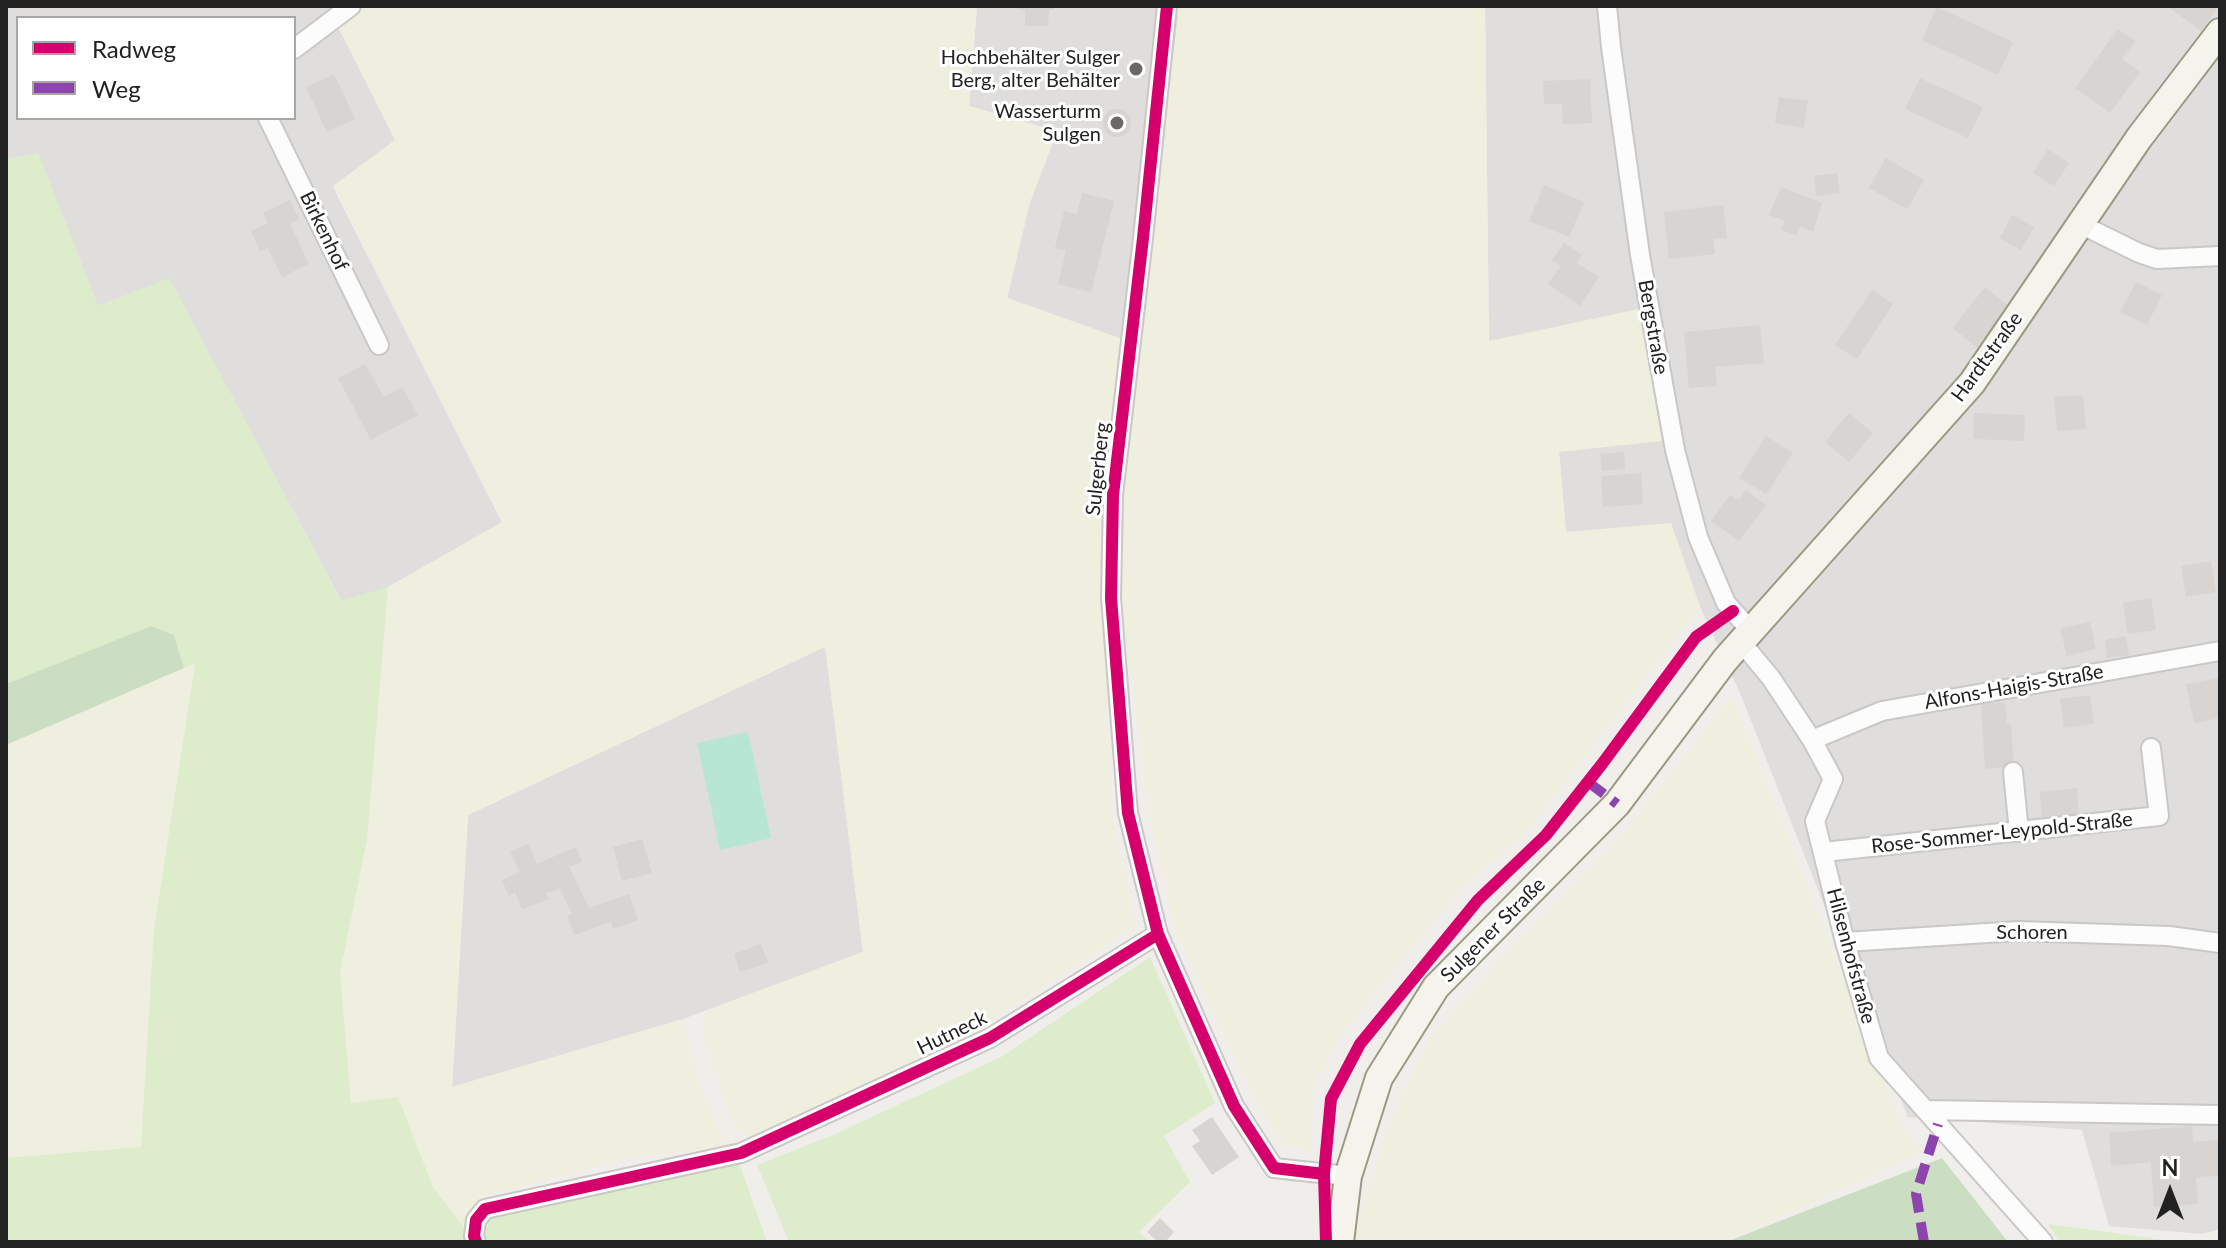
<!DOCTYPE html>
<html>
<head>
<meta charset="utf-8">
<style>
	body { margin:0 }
	#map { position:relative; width:2226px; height:1248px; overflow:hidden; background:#f0eeeb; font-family:Lato,sans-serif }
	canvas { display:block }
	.frame { position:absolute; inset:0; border:8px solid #222; pointer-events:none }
	.legend { position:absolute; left:16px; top:16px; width:280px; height:104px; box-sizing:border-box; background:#fff; border:2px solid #a7a7a7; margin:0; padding:10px 14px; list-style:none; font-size:24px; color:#222 }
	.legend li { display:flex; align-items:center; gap:16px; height:40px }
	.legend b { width:40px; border:2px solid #a7a7a7 }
	.north { position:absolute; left:2130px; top:1152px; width:80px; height:80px; -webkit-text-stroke:6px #fff; paint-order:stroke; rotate:0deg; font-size:22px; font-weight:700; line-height:32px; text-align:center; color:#222 }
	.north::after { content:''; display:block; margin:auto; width:28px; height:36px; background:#222; clip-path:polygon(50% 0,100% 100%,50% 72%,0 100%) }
</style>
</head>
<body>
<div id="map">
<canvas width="2226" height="1248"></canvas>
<div class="frame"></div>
<ul class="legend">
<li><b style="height:10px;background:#d6006c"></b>Radweg</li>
<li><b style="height:10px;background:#8e44ad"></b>Weg</li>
</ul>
<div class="north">N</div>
</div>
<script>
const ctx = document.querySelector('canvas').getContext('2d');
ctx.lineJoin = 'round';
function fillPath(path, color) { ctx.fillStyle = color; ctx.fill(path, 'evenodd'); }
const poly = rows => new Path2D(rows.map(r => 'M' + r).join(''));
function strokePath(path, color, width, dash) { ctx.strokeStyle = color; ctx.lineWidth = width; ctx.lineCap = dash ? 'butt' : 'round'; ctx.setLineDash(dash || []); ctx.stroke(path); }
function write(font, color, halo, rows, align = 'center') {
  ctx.font = font + ' Lato,sans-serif'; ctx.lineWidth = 6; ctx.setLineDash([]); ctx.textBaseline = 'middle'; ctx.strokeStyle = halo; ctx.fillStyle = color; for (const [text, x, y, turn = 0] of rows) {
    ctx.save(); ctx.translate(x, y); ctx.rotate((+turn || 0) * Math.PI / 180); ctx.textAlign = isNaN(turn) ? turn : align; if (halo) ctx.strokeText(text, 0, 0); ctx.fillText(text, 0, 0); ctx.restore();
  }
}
const residential = poly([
	[6,6,363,6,337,25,396,140,333,187,502,523,388,587,342,602,169,279,98,306,38,154,6,159],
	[18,18,294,18,294,118,18,118],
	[977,6,1176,6,1178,17,1139,341,1122,339,1007,298,1030,202,1057,132,969,106],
	[1485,6,2220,6,2220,1229,2202,1234,2109,1226,2082,1130,1908,1117,1740,693,1700,607,1671,524,1566,533,1559,452,1639,309,1489,342],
	[826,646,863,952,683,1019,452,1087,468,815]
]);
const farmland = poly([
	[363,6,977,6,969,106,1057,131,1030,202,1007,298,1122,339,1108,428,1104,502,1103,607,1112,817,1136,925,985,1024,761,1137,748,1137,735,1130,703,1037,705,1011,863,952,825,647,468,815,452,1087,683,1019,699,1085,727,1146,631,1158,480,1197,468,1213,465,1229,433,1187,398,1097,351,1104,340,973,367,840,388,587,502,522,333,186,395,140,337,25],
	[1176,6,1485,6,1489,341,1639,309,1662,441,1559,452,1566,532,1671,523,1700,607,1530,828,1465,884,1344,1031,1313,1086,1311,1153,1284,1143,1268,1120,1239,1066,1176,932,1149,810,1121,598,1121,494,1178,17],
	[195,663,154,929,141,1147,6,1158,6,745],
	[1732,697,1900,1122,1921,1152,1725,1242,1354,1242,1353,1238,1387,1131,1430,1039,1517,943,1614,846]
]);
const grass = poly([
	[38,153,98,306,169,278,341,601,388,587,367,840,340,973,351,1103,398,1097,433,1187,465,1229,469,1242,6,1242,6,1158,141,1147,154,929,195,664,184,668,174,635,151,626,6,684,6,159],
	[1150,957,1215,1103,1164,1136,1190,1182,1139,1232,1150,1242,789,1242,757,1165,833,1135,1001,1057],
	[738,1160,767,1242,483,1242,481,1237,487,1211],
	[2048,1224,2180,1242,2059,1242]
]);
const forest = poly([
	[151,626,174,635,184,668,6,745,6,684],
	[1942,1158,2008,1242,1726,1242]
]);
const pitch = poly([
	[748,732,771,838,720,850,697,743]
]);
const building = poly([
	[1017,6,1054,6,1054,10,1049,10,1048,26,1025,26,1025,10,1017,9],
	[2167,6,2219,6,2201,31],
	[1937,7,2013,42,1998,75,1922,40],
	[2118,29,2135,41,2122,59,2140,72,2110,113,2075,88],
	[1128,62,1145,63,1144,77,1127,76],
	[334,74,355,119,327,132,306,87],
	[1920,78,1983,107,1968,138,1905,109],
	[1590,79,1592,123,1563,124,1562,104,1544,104,1543,81],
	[1779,97,1808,101,1804,128,1775,123],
	'1103 123a14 14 0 1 1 28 0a14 14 0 1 1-28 0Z',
	[2048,149,2069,163,2054,186,2033,173],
	[1886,158,1924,180,1907,209,1869,188],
	[1837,173,1840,193,1816,196,1814,176],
	[1544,185,1584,202,1569,237,1529,221],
	[1781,187,1822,203,1813,232,1800,226,1797,235,1781,230,1785,221,1769,215],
	[1082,193,1114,201,1091,292,1058,284,1066,250,1055,248,1064,211,1077,214],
	[290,200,299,219,290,224,309,264,282,277,268,248,260,251,251,231,268,223,263,213],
	[1723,205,1727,238,1713,239,1715,254,1669,259,1664,212],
	[2012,215,2034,227,2021,250,2000,238],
	[1564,243,1582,255,1577,263,1599,277,1580,306,1548,284,1561,266,1552,260],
	[2136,282,2162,295,2147,325,2120,312],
	[1985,287,2011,308,1979,349,1953,328],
	[1872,290,1893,304,1857,359,1835,345],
	[1760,325,1764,363,1715,367,1717,386,1689,388,1684,332],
	[365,364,384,397,402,387,418,415,371,440,338,378],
	[2083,395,2086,429,2057,431,2054,397],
	[1849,413,1873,433,1849,462,1825,442],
	[1974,413,2025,415,2024,441,1973,439],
	[1766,436,1793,453,1766,494,1739,478],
	[1624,452,1625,469,1602,471,1600,454],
	[1641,473,1643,504,1603,507,1601,476],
	[1746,490,1766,505,1739,541,1711,521,1730,495,1739,500],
	[2211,561,2216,592,2186,597,2181,566],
	[2151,598,2156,630,2128,634,2123,603],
	[2090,622,2096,649,2067,656,2060,628],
	[2126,636,2129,655,2107,658,2105,640],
	[2220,678,2220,718,2194,723,2186,684],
	[2090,695,2094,724,2064,728,2060,699],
	[2005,702,2007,724,2011,724,2014,767,1985,769,1981,704],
	[2077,788,2079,817,2053,819,2053,817,2042,818,2040,792],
	[642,839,652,873,622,881,613,847],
	[528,844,537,864,576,847,582,862,569,867,589,908,629,894,638,920,613,929,611,922,574,935,567,916,572,914,560,889,546,893,549,899,522,909,515,892,509,896,502,880,520,872,510,852],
	[761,944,768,963,740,972,734,954],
	[1212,1117,1239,1157,1212,1175,1192,1146,1200,1141,1192,1130],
	[2192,1126,2193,1142,2220,1140,2220,1176,2196,1177,2198,1204,2154,1207,2151,1162,2111,1166,2109,1133],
	[1160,1218,1174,1232,1165,1242,1158,1242,1147,1232]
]);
const street = poly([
	[1167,6,1143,238,1113,495,1111,598,1128,813,1158,934,1234,1106,1274,1168,1348,1176],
	[1607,6,1611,47,1640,255,1675,450,1698,537,1726,603,1751,631],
	[294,49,351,6],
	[268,118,379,345],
	[2080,224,2139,253,2157,259,2220,256],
	[1741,642,1771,678,1812,740,1833,779,1815,821,1845,942,1879,1058,2043,1242],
	[1812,740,1882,711,2220,651],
	[2013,772,2019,832],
	[1824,852,2159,816,2151,748],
	[1845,942,2019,931,2169,936,2220,943],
	[1927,1110,2220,1115],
	[476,1242,474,1236,476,1220,485,1209,741,1153,990,1038,1158,934]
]);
const secondary = poly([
	[1340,1242,1348,1176,1379,1078,1436,987,1617,804,1725,660,1972,383,2139,138,2220,32]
]);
const quiet = poly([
	[1588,782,1617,804],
	[1924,1242,1916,1194,1938,1124]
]);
const cycleway = poly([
	[1167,6,1143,238,1113,495,1111,598,1128,813,1158,934,1234,1106,1274,1168,1324,1174],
	[476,1242,474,1236,476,1220,485,1209,741,1153,990,1038,1158,934],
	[1326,1242,1324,1174,1331,1099,1360,1044,1478,900,1546,835,1602,764,1696,637,1733,611]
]);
const markers = [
	[1136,69,8,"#6a6968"],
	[1117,123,8,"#6a6968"]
];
const poiNames = [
	["Hochbehälter Sulger",1120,58],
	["Berg, alter Behälter",1120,81],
	["Wasserturm",1101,112],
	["Sulgen",1101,135]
];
const streetNames = [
	["Birkenhof",324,231,64],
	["Bergstraße",1653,327,80],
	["Hardtstraße",1987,357,-54],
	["Sulgerberg",1098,469,-84],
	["Alfons-Haigis-Straße",2014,687,-10],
	["Rose-Sommer-Leypold-Straße",2002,833,-6],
	["Sulgener Straße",1493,930,-45],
	["Schoren",2032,933],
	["Hilsenhofstraße",1851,956,75],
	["Hutneck",952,1033,-26]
];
fillPath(residential, '#dfdedc');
fillPath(farmland, '#efefdf');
fillPath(grass, '#ddeccb');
fillPath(forest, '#cbdec1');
fillPath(pitch, '#b7e6d2');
fillPath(building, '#d7d4d2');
strokePath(street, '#c9c8c7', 22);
strokePath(secondary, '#999a82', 30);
strokePath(street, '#fdfcfc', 18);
strokePath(secondary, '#f4f4ed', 26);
strokePath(quiet, '#8e44ad', 10, [20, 10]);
strokePath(cycleway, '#d6006c', 12);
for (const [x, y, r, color] of markers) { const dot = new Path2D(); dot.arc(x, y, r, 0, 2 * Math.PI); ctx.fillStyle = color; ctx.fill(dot); strokePath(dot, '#fff', 3); }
write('20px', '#222', '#fff', poiNames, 'right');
write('20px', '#222', '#fff', streetNames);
</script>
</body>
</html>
